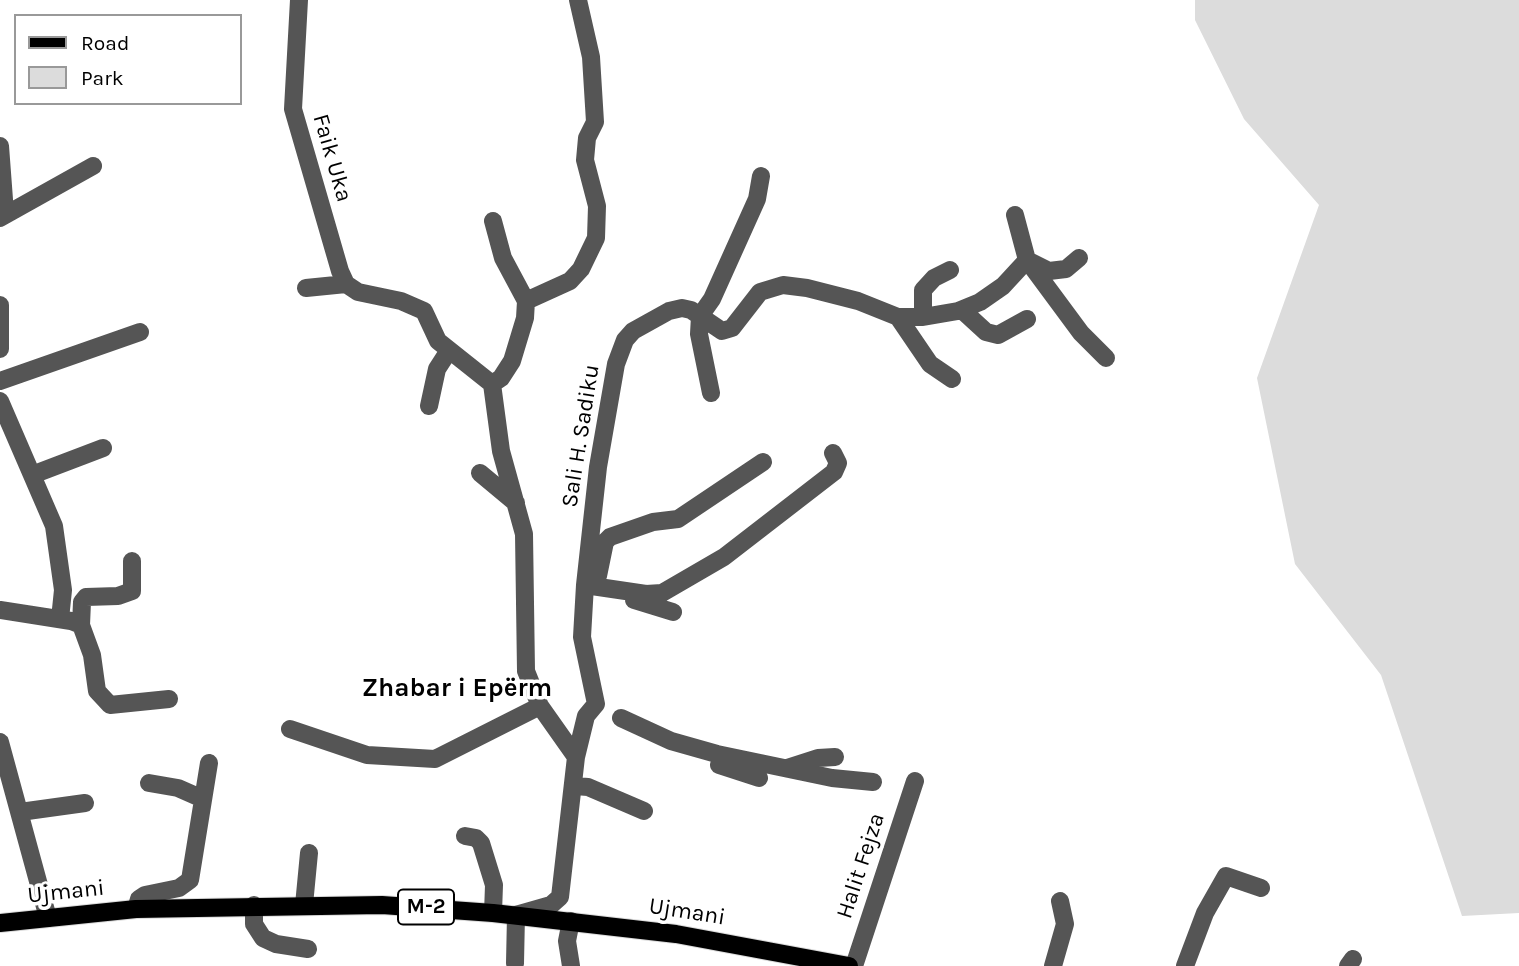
<!DOCTYPE html>
<html>
<head>
<meta charset="utf-8">
<style>
	body { margin:0 }
	#map { position:relative; width:1519px; height:966px; overflow:hidden; background:#fff; font-family:Karla,sans-serif }
	canvas { display:block }
	.legend { position:absolute; left:14px; top:14px; width:228px; height:91px; box-sizing:border-box; background:#fff; border:2px solid #999; margin:0; padding:9px 12px; list-style:none; font-size:21px; color:#000 }
	.legend li { display:flex; align-items:center; gap:14px; height:35px }
	.legend b { width:35px; border:2px solid #999 }
</style>
</head>
<body>
<div id="map">
<canvas width="1519" height="966"></canvas>
<ul class="legend">
<li><b style="height:9px;background:#000"></b>Road</li>
<li><b style="height:19px;background:#dcdcdc"></b>Park</li>
</ul>
</div>
<script>
const ctx = document.querySelector('canvas').getContext('2d');
ctx.lineJoin = 'round';
function fillPath(path, color) { ctx.fillStyle = color; ctx.fill(path, 'evenodd'); }
const poly = rows => new Path2D(rows.map(r => 'M' + r).join(''));
function strokePath(path, color, width, dash) { ctx.strokeStyle = color; ctx.lineWidth = width; ctx.lineCap = dash ? 'butt' : 'round'; ctx.setLineDash(dash || []); ctx.stroke(path); }
function write(font, color, halo, rows, align = 'center') {
  ctx.font = font + ' Karla,sans-serif'; ctx.lineWidth = 7; ctx.setLineDash([]); ctx.textBaseline = 'middle'; ctx.strokeStyle = halo; ctx.fillStyle = color; for (const [text, x, y, turn = 0] of rows) {
    ctx.save(); ctx.translate(x, y); ctx.rotate((+turn || 0) * Math.PI / 180); ctx.textAlign = isNaN(turn) ? turn : align; if (halo) ctx.strokeText(text, 0, 0); ctx.fillText(text, 0, 0); ctx.restore();
  }
}
const green = poly([
	[1195,0,1519,0,1519,913,1462,916,1381,675,1295,564,1257,378,1319,205,1244,119,1195,20]
]);
const minor = poly([
	[299,0,293,109,340,271,346,284,358,292,401,301,424,311,438,341,492,384,501,451,524,534,526,671,540,706,576,757],
	[0,146,5,213],
	[1015,215,1027,260,1081,333,1106,358],
	[0,218,93,166],
	[306,288,346,284],
	[526,301,570,281,581,269,596,238,597,206,585,160,587,138,595,122,591,57,578,0],
	[0,305,0,349],
	[962,310,986,332,998,335,1027,319],
	[898,317,930,364,952,379],
	[923,317,923,290,934,278,950,270],
	[0,381,140,332],
	[492,384,501,378,512,361,525,318,526,301,503,258,493,221],
	[711,393,699,334,700,316,712,299,757,199,761,176],
	[0,401,54,526,63,590,60,619],
	[429,406,437,369,448,352],
	[480,473,516,503],
	[32,475,103,448],
	[598,576,605,542,610,537,653,522,678,519,763,462],
	[585,585,646,594,662,593,724,557,834,472,838,463,833,453],
	[634,600,673,612],
	[0,610,71,621,81,625,92,655,97,691,110,705,169,699],
	[81,625,82,602,86,597,118,596,132,591,132,561],
	[596,704,582,637,585,585,598,467,616,364,625,340,633,331,669,311,682,308,691,310,722,331,732,328,760,292,783,285,807,288,858,301,898,317,923,317,958,311,980,302,1003,286,1027,260,1049,271,1066,269,1079,258],
	[621,718,671,741,717,754,832,778,873,782],
	[290,729,367,755,435,759,540,706],
	[0,742,48,918],
	[719,765,759,778],
	[787,768,818,758,835,757],
	[149,783,178,788,203,799],
	[575,786,588,787,644,811],
	[20,812,85,803],
	[465,836,476,838,481,843,494,885,493,913],
	[254,905,254,924,263,938,276,944,308,949],
	[304,905,309,853],
	[136,909,139,899,145,895,179,888,190,880,209,763],
	[515,963,516,915,551,905,560,897,576,757,586,716,596,704],
	[571,966,567,941,571,921],
	[854,966,915,781],
	[1053,966,1065,924,1060,901],
	[1185,966,1205,913,1226,876,1261,888],
	[1348,966,1353,959]
]);
const major = poly([
	[0,923,136,909,382,905,493,913,676,934,849,966]
]);
const shields = [
	[426,907,56]
];
const shieldNames = [
	["M-2",426,907]
];
const streetNames = [
	["Faik Uka",332,158,74],
	["Sali H. Sadiku",581,436,-81],
	["Halit Fejza",861,866,-72],
	["Ujmani",66,892,-6],
	["Ujmani",687,912,9]
];
const quarterNames = [
	["Zhabar i Epërm",457,689]
];
fillPath(green, '#dcdcdc');
strokePath(major, '#dbdbdb', 20);
strokePath(minor, '#555', 18);
strokePath(major, '#000', 18);
for (const [x, y, w] of shields) { const box = new Path2D(); box.roundRect(x - w / 2, y - 17.5, w, 35, 5); ctx.fillStyle = '#fff'; ctx.fill(box); strokePath(box, '#000', 2); }
write('bold 21px', '#000', null, shieldNames);
write('23px', '#000', '#fff', streetNames);
write('bold 26px', '#000', '#fff', quarterNames);
</script>
</body>
</html>
